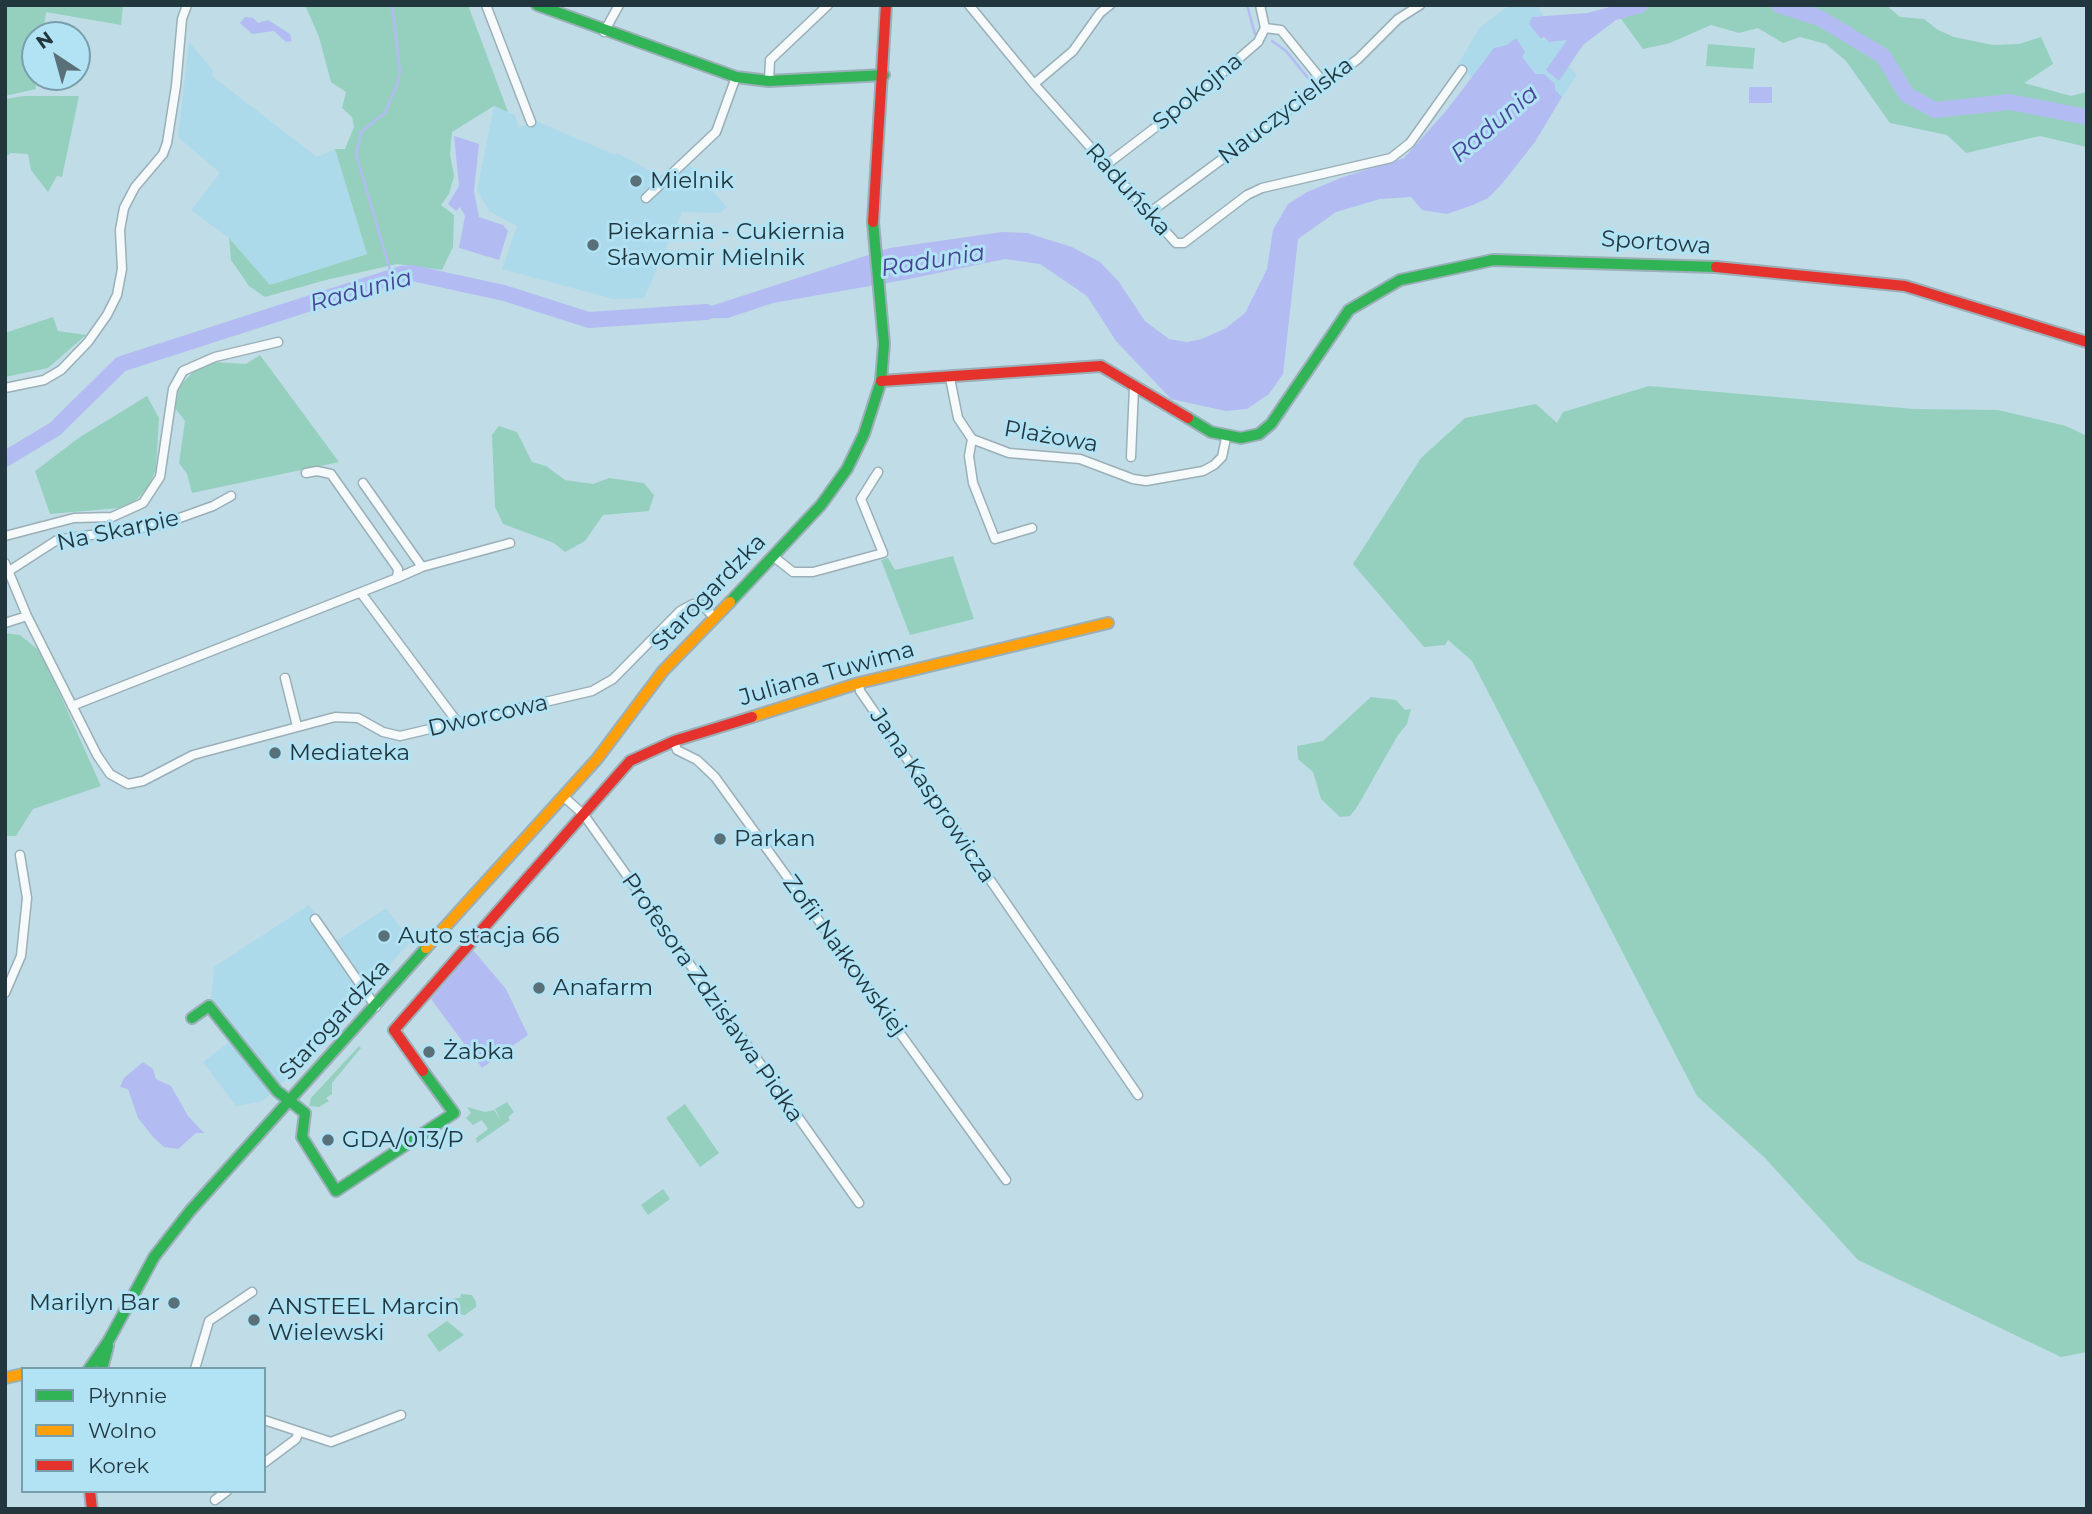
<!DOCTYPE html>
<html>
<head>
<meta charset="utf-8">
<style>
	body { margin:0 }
	#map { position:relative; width:2092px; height:1514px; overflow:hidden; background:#c0dce6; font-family:Montserrat,sans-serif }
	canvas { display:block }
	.frame { position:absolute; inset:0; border:7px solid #22363d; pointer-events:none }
	.legend { position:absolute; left:21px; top:1367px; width:245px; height:126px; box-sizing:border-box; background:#b1e3f5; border:2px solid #789eab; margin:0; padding:9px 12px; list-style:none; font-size:21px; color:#22363d }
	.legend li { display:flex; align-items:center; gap:14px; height:35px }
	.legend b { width:35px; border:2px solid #789eab }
	.north { position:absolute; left:21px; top:21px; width:70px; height:70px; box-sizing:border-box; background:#b1e3f5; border:2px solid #789eab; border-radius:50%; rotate:324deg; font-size:19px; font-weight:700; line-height:28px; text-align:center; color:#22363d }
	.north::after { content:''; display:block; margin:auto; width:24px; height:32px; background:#597078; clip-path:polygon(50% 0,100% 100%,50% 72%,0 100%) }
</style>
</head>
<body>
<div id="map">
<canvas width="2092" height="1514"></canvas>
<div class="frame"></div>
<ul class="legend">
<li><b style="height:9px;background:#30b455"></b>Płynnie</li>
<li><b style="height:9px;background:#ff9f0a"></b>Wolno</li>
<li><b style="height:9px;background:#e5322d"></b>Korek</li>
</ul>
<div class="north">N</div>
</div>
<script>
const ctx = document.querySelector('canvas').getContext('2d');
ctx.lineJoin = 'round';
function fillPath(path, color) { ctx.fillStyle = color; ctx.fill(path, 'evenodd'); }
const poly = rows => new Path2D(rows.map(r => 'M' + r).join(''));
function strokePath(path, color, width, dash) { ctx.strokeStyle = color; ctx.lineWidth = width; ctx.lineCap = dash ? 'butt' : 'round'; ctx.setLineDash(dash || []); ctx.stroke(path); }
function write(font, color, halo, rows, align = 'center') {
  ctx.font = font + ' Montserrat,sans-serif'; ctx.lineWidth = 6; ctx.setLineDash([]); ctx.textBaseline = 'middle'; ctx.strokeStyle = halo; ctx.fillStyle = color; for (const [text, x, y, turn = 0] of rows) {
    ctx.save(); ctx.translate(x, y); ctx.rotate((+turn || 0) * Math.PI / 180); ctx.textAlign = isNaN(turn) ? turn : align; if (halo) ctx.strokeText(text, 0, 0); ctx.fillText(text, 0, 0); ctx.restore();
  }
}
const built = poly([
	[1510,5,1537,5,1543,16,1532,17,1541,39,1568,40,1558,80,1569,66,1577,75,1562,97,1507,46,1488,60,1473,78,1457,66,1480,27],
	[189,42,213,70,212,76,317,157,335,149,367,254,270,285,229,238,191,210,220,173,178,137],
	[494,106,515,115,518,128,536,121,615,155,617,153,658,175,661,180,688,163,727,207,720,213,682,212,644,298,613,299,502,269,517,226,489,211,477,190],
	[309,905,335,942,386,908,411,941,278,1087,263,1101,236,1106,203,1062,238,1035,211,998,214,967]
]);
const green = poly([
	[5,5,123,5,121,25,46,12,43,35,35,35,36,89,5,96],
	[305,5,468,5,508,112,494,106,452,132,450,154,454,176,449,194,441,205,454,215,453,247,442,270,397,264,326,280,265,297,249,286,231,260,229,238,270,285,367,254,335,149,345,149,354,127,352,117,342,108,346,92,331,82,319,37],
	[1611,5,1886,5,1900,17,1924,19,1938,30,1954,37,1993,45,2019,44,2041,37,2053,64,2024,83,2071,96,2087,92,2087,147,2040,136,1966,153,1947,135,1890,123,1846,61,1826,44,1800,37,1783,43,1758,28,1739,33,1711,25,1670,43,1643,49],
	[1708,44,1755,48,1753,69,1706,66],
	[24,96,79,96,62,177,57,176,48,192,31,170,28,154,11,153,5,157,5,99],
	[53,317,58,331,86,335,48,368,5,377,5,333],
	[260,355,339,462,192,493,187,474,179,463,185,421,175,408,179,387,192,373,212,362,246,364],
	[1649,386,1914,409,1998,410,2066,426,2087,436,2087,1352,2061,1357,1858,1260,1765,1158,1697,1096,1472,661,1448,640,1445,645,1424,647,1353,564,1421,458,1465,418,1536,404,1557,423,1563,412],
	[147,396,159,418,156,469,149,487,135,501,119,508,50,514,35,471,80,437],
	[499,426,517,432,532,462,546,466,565,480,593,484,609,478,644,483,654,495,649,511,603,515,585,541,565,552,554,543,503,524,495,507,492,435],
	[953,556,974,619,910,635,881,560,888,558,895,570],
	[5,633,20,635,41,652,101,786,33,809,16,836,5,836],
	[1371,697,1396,700,1405,710,1411,709,1407,724,1398,735,1357,807,1350,816,1340,817,1321,799,1313,772,1298,759,1297,746,1323,741],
	[359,1046,361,1048,332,1083,332,1094,326,1098,329,1101,319,1107,309,1106,311,1098],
	[507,1102,514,1112,508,1117,510,1120,477,1143,476,1138,488,1129,482,1120,473,1125,466,1118,471,1113,467,1107,485,1112,494,1110,501,1120,495,1109],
	[685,1104,719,1153,700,1167,666,1118],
	[663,1189,670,1199,648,1215,641,1205],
	[461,1294,472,1295,476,1302,476,1307,465,1315,460,1314,455,1307,455,1298,460,1298],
	[447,1321,464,1335,439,1352,427,1335]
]);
const water = poly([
	[1618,5,1634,5,1635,11,1616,20,1583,45,1559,81,1546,70,1567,40,1549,42,1544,37,1541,39,1529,24,1532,17,1587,13],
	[245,17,253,18,258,23,268,20,290,34,292,41,286,42,274,31,252,34,240,23],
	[1516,38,1525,52,1522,57,1536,74,1544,74,1555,84,1555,90,1562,97,1535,142,1501,185,1488,198,1473,205,1447,214,1422,210,1411,197,1380,199,1336,212,1298,239,1283,374,1269,394,1247,409,1226,411,1171,399,1116,341,1087,296,1040,264,1005,259,904,280,773,303,728,318,671,319,890,248,1002,232,1027,233,1072,247,1100,262,1119,282,1145,321,1169,339,1187,342,1202,339,1226,328,1245,313,1267,269,1273,230,1288,204,1307,192,1343,177,1404,158,1446,111,1494,48,1507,45],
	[1749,87,1772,87,1772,103,1749,103],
	[454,136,479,144,474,191,479,217,503,225,508,231,499,260,459,248,465,216,460,207,456,211,448,204,459,186],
	[473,950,506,989,528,1035,482,1068,431,999],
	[143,1062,153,1069,156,1079,171,1086,188,1116,204,1133,196,1133,178,1149,164,1147,154,1138,138,1118,128,1089,120,1087,124,1078]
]);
const stream = poly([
	[1247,5,1255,34],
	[1272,41,1286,51,1312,83],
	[392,277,356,154,361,132,385,113,397,85,400,72,392,5]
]);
const river = poly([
	[1779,5,1820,18,1883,56,1907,95,1935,110,2010,102,2087,117],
	[1615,12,1640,5],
	[5,459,55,429,121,364,401,274,412,273,504,293,589,320,706,312]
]);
const street = poly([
	[486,5,531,122],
	[969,5,1034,84,1176,243,1184,243,1247,195,1262,188,1391,158,1410,143,1462,70],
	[1265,28,1281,30,1324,83],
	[604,32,619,5],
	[769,81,770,60,828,5],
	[1034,84,1073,51,1100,13,1110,5],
	[1106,165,1186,104,1258,42,1265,28,1260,5],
	[646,198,716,132,736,77],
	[1149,213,1358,59,1398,19,1420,5],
	[950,378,958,418,972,439,969,456,973,483,995,539,1032,528],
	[5,388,44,380,61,370,88,342,107,315,117,295,122,269,120,230,124,208,135,187,163,154,167,143,176,86,182,19,187,5],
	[972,439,1009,453,1080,459,1133,479,1146,481,1203,471,1214,465,1222,457,1226,438],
	[1131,457,1134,387],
	[363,483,422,567,397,578],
	[5,536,74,518,112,517,143,503,160,477,173,389,183,371,215,357,278,342],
	[774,557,793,572,813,572,883,553,861,499,878,472],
	[5,563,27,616,97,755,110,774,128,784,143,781,193,755,335,717,358,718,383,732,400,736,592,691,613,679,680,611,693,604,702,605,715,618],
	[422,567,510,543],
	[9,571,57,540,160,525,213,506,231,496],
	[361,593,458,723],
	[5,623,27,616],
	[285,678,297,726],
	[859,683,860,691,894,740,1138,1095],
	[72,706,397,578,398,569,331,474,317,471,306,473],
	[674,741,677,750,697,760,715,777,1006,1180],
	[563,796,584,815,859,1203],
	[315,919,376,1007],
	[5,993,21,956,27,898,20,855],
	[195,1369,209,1321,252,1292],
	[264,1420,331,1442,401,1415],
	[264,1463,296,1439,299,1432],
	[215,1500,227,1491]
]);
const fast = poly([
	[537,5,736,77,769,81,884,75],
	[1188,418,1211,432,1241,438,1259,434,1271,424,1349,310,1400,280,1493,260,1716,267],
	[730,602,821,505,847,469,864,434,881,381,884,344,873,222],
	[192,1018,209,1006,277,1091,305,1113,302,1137,336,1191,454,1113,423,1071],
	[89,1369,109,1340,154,1257,190,1211,426,948],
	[102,1369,108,1346]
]);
const slow = poly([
	[752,717,859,683,1108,623],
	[426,948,597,759,663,671,730,602],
	[5,1378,23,1374]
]);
const jam = poly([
	[873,222,886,5],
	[1716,267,1905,286,2087,342],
	[881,381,1101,366,1188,418],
	[423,1071,394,1030,630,761,674,741,752,717],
	[90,1491,92,1509]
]);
const markers = [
	[636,181,7,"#597078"],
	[593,245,7,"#597078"],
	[275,753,7,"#597078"],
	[720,839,7,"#597078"],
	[384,936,7,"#597078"],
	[539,988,7,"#597078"],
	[429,1052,7,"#597078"],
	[328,1140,7,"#597078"],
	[174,1303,7,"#597078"],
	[254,1320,7,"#597078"]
];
const streetNames = [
	["Spokojna",1198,92,-39],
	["Nauczycielska",1286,111,-37],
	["Raduńska",1128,190,48],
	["Sportowa",1656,243,4],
	["Plażowa",1051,437,10],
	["Na Skarpie",118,531,-12],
	["Starogardzka",709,593,-46],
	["Juliana Tuwima",827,674,-16],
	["Dworcowa",488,716,-13],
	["Jana Kasprowicza",932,796,56],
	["Zofii Nałkowskiej",844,956,54],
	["Profesora Zdzisława Pidka",712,998,55],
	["Starogardzka",335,1020,-48]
];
const poiNames = [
	["Mielnik",650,181],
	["Piekarnia - Cukiernia",607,232],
	["Sławomir Mielnik",607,258],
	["Mediateka",289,753],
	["Parkan",734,839],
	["Auto stacja 66",398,936],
	["Anafarm",553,988],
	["Żabka",443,1052],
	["GDA/013/P",342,1140],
	["Marilyn Bar",160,1303,"right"],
	["ANSTEEL Marcin",268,1307],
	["Wielewski",268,1333]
];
const waterNames = [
	["Radunia",1495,124,-40],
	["Radunia",933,261,-9],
	["Radunia",361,291,-15]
];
fillPath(built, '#addaeb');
fillPath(green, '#95d0bf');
fillPath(water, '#b2bcf2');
strokePath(stream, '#b2bcf2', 2.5);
strokePath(river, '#b2bcf2', 16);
strokePath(street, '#9aafb7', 11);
strokePath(fast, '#9aafb7', 14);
strokePath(slow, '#9aafb7', 14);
strokePath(jam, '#9aafb7', 14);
strokePath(street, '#f6fafb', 8);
strokePath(fast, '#30b455', 10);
strokePath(slow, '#ff9f0a', 10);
strokePath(jam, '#e5322d', 10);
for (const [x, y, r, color] of markers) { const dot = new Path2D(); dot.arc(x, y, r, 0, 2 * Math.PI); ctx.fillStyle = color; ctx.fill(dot); strokePath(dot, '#b1e3f5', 2.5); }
write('23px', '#22363d', '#b1e3f5', streetNames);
write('23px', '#22363d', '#b1e3f5', poiNames, 'left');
write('italic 24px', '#484296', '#b1e3f5', waterNames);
</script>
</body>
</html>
